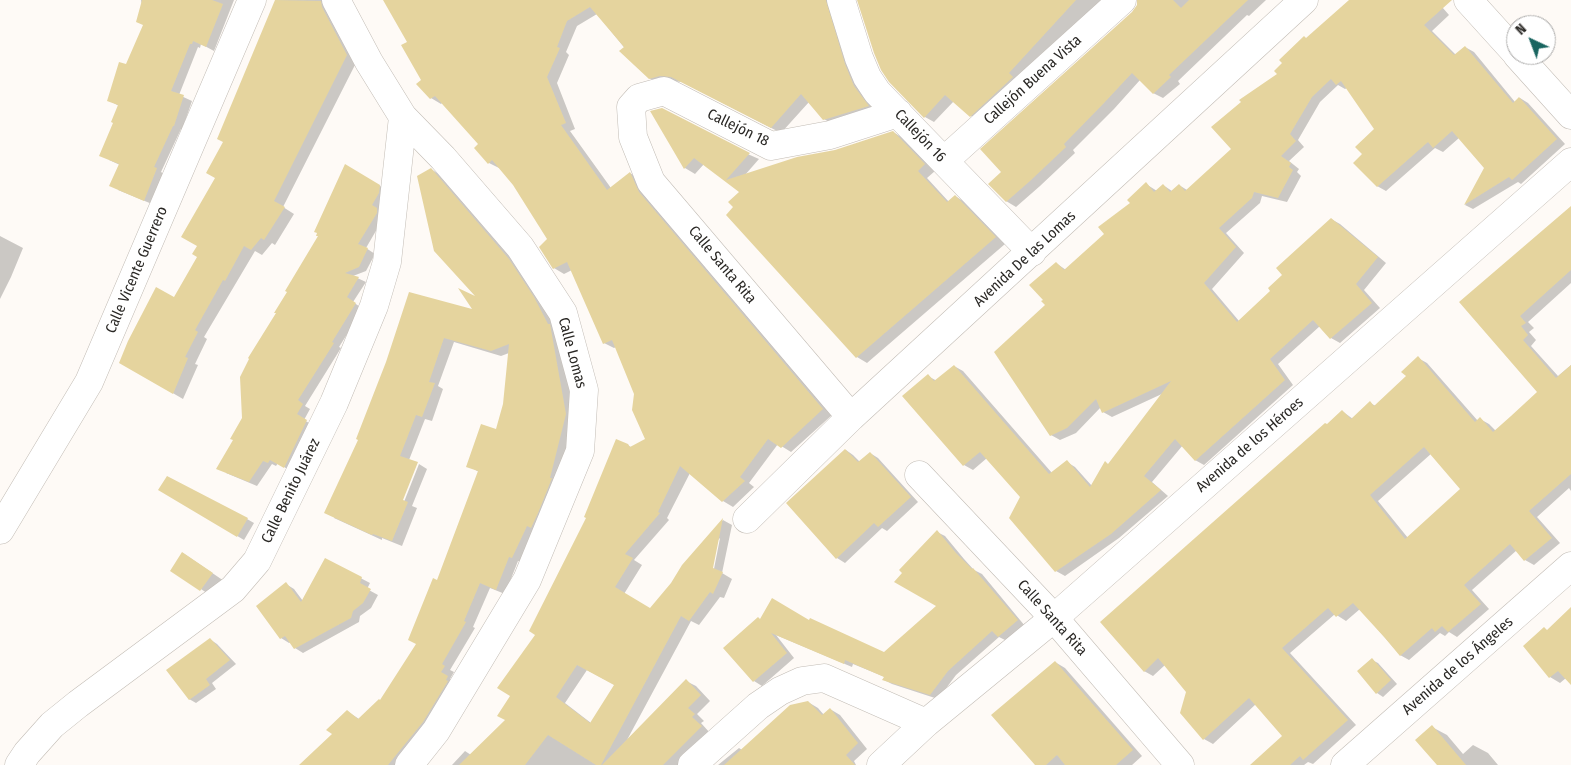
<!DOCTYPE html>
<html>
<head>
<meta charset="utf-8">
<style>
	body { margin:0 }
	#map { position:relative; width:1571px; height:765px; overflow:hidden; background:#fefaf6; font-family:"Fira Sans Condensed",sans-serif }
	canvas { display:block }
	.north { position:absolute; left:1506px; top:15px; width:50px; height:50px; box-sizing:border-box; background:#fff; border:1px solid #aaa9a8; border-radius:50%; rotate:317deg; font-size:14px; font-weight:700; line-height:20px; text-align:center; color:#2a2825 }
	.north::after { content:''; display:block; margin:auto; width:18px; height:22px; background:#196560; clip-path:polygon(50% 0,100% 100%,50% 72%,0 100%) }
</style>
</head>
<body>
<div id="map">
<canvas width="1571" height="765"></canvas>
<div class="north">N</div>
</div>
<script>
const ctx = document.querySelector('canvas').getContext('2d');
ctx.lineJoin = 'round';
function fillPath(path, color) { ctx.fillStyle = color; ctx.fill(path, 'evenodd'); }
const poly = rows => new Path2D(rows.map(r => 'M' + r).join(''));
function strokePath(path, color, width, dash) { ctx.strokeStyle = color; ctx.lineWidth = width; ctx.lineCap = dash ? 'butt' : 'round'; ctx.setLineDash(dash || []); ctx.stroke(path); }
function write(font, color, halo, rows, align = 'center') {
  ctx.font = font + ' "Fira Sans Condensed",sans-serif'; ctx.lineWidth = 5; ctx.setLineDash([]); ctx.textBaseline = 'middle'; ctx.strokeStyle = halo; ctx.fillStyle = color; for (const [text, x, y, turn = 0] of rows) {
    ctx.save(); ctx.translate(x, y); ctx.rotate((+turn || 0) * Math.PI / 180); ctx.textAlign = isNaN(turn) ? turn : align; if (halo) ctx.strokeText(text, 0, 0); ctx.fillText(text, 0, 0); ctx.restore();
  }
}
const shadow = poly([
	[141,0,234,0,214,51,201,44,200,48,198,47,179,95,192,101,182,130,181,129,161,172,164,174,152,204,118,190,120,165,109,160,119,106,108,100,127,66,145,25],
	[276,0,331,0,357,61,283,207,294,214,275,245,272,243,262,255,255,251,204,337,207,339,195,364,198,365,183,399,121,363,175,299,199,257,199,246,225,142,219,138],
	[386,0,836,0,878,112,834,125,824,119,809,102,781,133,682,82,670,81,660,84,649,78,597,14,577,26,566,52,569,55,557,83,575,129,570,131,611,188,630,173,640,179,832,415,791,452,778,444,749,483,754,487,733,507,723,501,690,473,667,518,669,520,634,560,642,565,624,594,651,610,672,584,683,566,723,520,732,525,722,573,732,579,724,598,720,597,699,625,691,621,627,740,686,681,696,686,710,701,697,714,704,721,701,723,710,733,678,765,452,765,465,751,471,755,507,720,512,696,536,635,627,445,633,448,647,440,636,394,616,347,614,348,604,343,572,270,564,274,554,268,549,239,514,184,500,167,499,168,489,163,480,144,443,102,441,104,431,98,409,42],
	[720,538,713,574,710,574,717,541],
	[587,670,615,685,591,723,565,703],
	[859,0,1114,0,980,121,971,116,954,101,934,122,925,117],
	[1138,0,1266,0,1249,16,1247,15,1178,81,1180,84,1163,98,1153,93,1140,80,1114,109,1073,150,1075,153,1040,186,1016,207,1006,201,1003,172,1133,12,1138,6],
	[1351,0,1436,0,1449,15,1432,31,1456,55,1465,47,1474,52,1515,102,1520,98,1528,103,1565,144,1521,184,1518,182,1473,209,1465,205,1485,168,1459,138,1443,152,1435,148,1386,191,1377,186,1364,154,1376,130,1347,88,1345,89,1338,85,1320,102,1298,140,1304,147,1289,161,1299,169,1297,172,1301,176,1287,202,1262,196,1260,203,1226,233,1244,253,1212,289,1239,321,1272,291,1331,219,1340,224,1386,263,1364,290,1380,308,1340,343,1331,338,1320,326,1278,364,1293,385,1204,465,1195,460,1183,445,1152,482,1168,496,1119,538,1065,576,1056,571,1022,497,987,458,973,470,964,465,904,397,928,376,937,381,954,366,963,371,1052,473,1067,462,1075,467,1092,486,1164,393,1112,417,1103,412,1101,407,1076,433,1060,440,1051,435,1047,306,1056,263,1066,270,1105,234,1146,184,1157,191,1163,185,1172,191,1179,185,1187,190,1233,150,1279,74,1306,39],
	[652,112,759,159,745,175,835,151,893,132,903,138,935,171,927,178,949,202,955,196,965,202,1005,244,867,363,857,357,735,207,741,192,704,164,695,174,685,168],
	[345,166,387,190,384,217,366,248,375,254,366,271,353,276,366,282,353,302,363,309,339,347,341,348,305,406,310,409,304,420,314,426,292,472,278,463,276,466,272,464,257,486,226,473,277,313,319,236],
	[431,169,440,175,518,266,559,331,575,420,559,484,522,563,518,561,505,594,490,588,473,627,475,628,450,670,454,672,450,679,457,683,402,765,301,765,334,734,347,711,359,719,381,701,418,644,437,582,479,472,468,466,497,430,504,404,509,353,501,356,454,342,438,386,443,389,432,421,425,419,409,460,400,506,402,507,419,464,427,469,412,506,417,508,402,546,382,538,382,540,334,518,359,440,388,363,474,311,480,300],
	[1571,208,1571,283,1528,322,1534,328,1529,332,1536,340,1531,346,1558,376,1571,365,1571,491,1569,488,1537,517,1560,543,1534,565,1525,560,1517,550,1472,590,1489,609,1457,637,1449,632,1445,636,1440,633,1409,660,1400,655,1360,609,1346,621,1335,614,1290,653,1356,725,1313,764,1308,762,1304,765,1251,765,1284,736,1256,704,1213,744,1204,739,1187,691,1165,665,1153,676,1144,671,1327,425,1342,411,1353,419,1370,403,1376,406,1407,376,1418,358,1427,363,1478,421,1480,419,1489,424,1496,431,1539,392,1461,303],
	[1432,453,1462,489,1408,538,1378,501],
	[0,236,23,248,11,277,0,299],
	[846,450,853,455,860,462,870,453,878,458,918,502,887,531,882,528,845,563,837,558],
	[160,490,247,519,254,523,244,540],
	[937,532,945,536,964,559,974,570,982,574,1025,626,1007,641,999,637,956,675,938,699,892,684,884,680,885,677,853,664,852,667,776,635,794,658,762,686,754,681,761,620,809,621,884,654,938,606],
	[183,553,224,581,213,597,172,570],
	[326,560,370,583,367,589,378,595,371,608,360,616,359,622,303,653,295,648,291,642,289,643,281,638,257,606,286,584,294,589,303,601],
	[1571,609,1571,683,1566,678,1560,683,1550,677,1548,631],
	[211,640,217,644,236,664,212,683,216,689,196,703,189,699],
	[1372,660,1378,663,1397,684,1383,697,1377,693],
	[1055,662,1065,668,1142,756,1132,765,1037,765],
	[808,702,818,708,824,715,830,709,840,715,867,749,854,761,856,765,718,765,739,748,742,750],
	[1432,727,1447,735,1463,754,1473,745,1488,753,1498,765,1439,765]
]);
const building = poly([
	[142,0,212,0,223,4,206,47,193,41,192,44,190,44,171,91,184,95,174,126,173,126,154,167,157,168,144,201,109,186,119,164,99,156,113,123,111,122,118,105,107,101,119,62,126,64,143,25,136,22],
	[275,0,321,1,322,7,347,55,274,201,285,207,264,240,261,238,251,250,244,246,225,281,223,280,195,330,198,332,185,357,188,358,173,394,119,363,128,341,156,287,174,297,197,257,192,254,197,246,181,237,215,178,206,173,223,142,217,139],
	[383,0,826,0,845,64,854,86,869,106,823,120,801,94,771,128,671,77,660,76,649,79,619,51,624,47,590,7,567,21,557,47,560,48,547,77,566,123,561,125,607,190,630,172,639,192,823,409,781,448,768,439,740,477,745,481,722,502,680,466,658,512,660,513,625,554,633,558,615,587,650,608,671,583,682,565,723,518,713,568,723,572,713,594,710,592,689,621,681,616,601,765,596,765,548,735,525,765,459,765,505,720,497,716,510,696,497,688,535,635,529,631,586,518,584,517,616,439,628,444,630,447,645,439,632,410,634,394,612,340,603,344,567,262,553,269,539,247,547,239,513,185,492,160,488,164,474,148,478,144,435,96,430,99,416,84,421,80,401,45,407,42],
	[577,665,614,685,590,723,556,697],
	[857,0,1076,0,1009,73,1013,77,970,117,945,95,924,118,889,82,881,70,874,53],
	[1137,0,1173,0,1181,8,1189,0,1248,0,1169,75,1171,77,1153,94,1132,73,1104,103,1064,144,1066,147,1030,181,1006,202,988,184,1001,172,980,149,1132,12,1137,5],
	[1349,0,1452,0,1424,25,1454,55,1465,46,1513,103,1519,97,1557,139,1512,180,1509,177,1464,205,1484,168,1452,131,1433,148,1428,142,1377,187,1353,163,1362,154,1355,147,1374,129,1341,81,1336,85,1331,79,1312,97,1290,134,1296,141,1281,156,1291,163,1289,167,1293,170,1278,198,1254,192,1252,198,1219,228,1236,247,1204,283,1237,322,1270,291,1268,288,1282,275,1276,268,1331,218,1378,257,1356,284,1372,303,1330,339,1313,320,1270,359,1285,380,1195,461,1175,439,1144,476,1161,490,1111,534,1055,572,1009,518,1020,497,980,452,963,466,902,396,928,374,934,381,954,365,1049,474,1067,460,1090,487,1105,461,1108,464,1171,381,1102,413,1096,399,1067,428,1050,436,994,352,1045,305,1041,301,1043,300,1029,285,1056,262,1064,270,1104,234,1098,227,1130,203,1127,200,1146,182,1154,192,1163,184,1170,192,1179,184,1185,191,1231,149,1211,127,1241,102,1239,100,1277,74,1274,71,1282,63,1279,60,1304,36,1306,38],
	[662,108,750,153,726,180,797,157,835,150,893,131,925,164,918,171,947,202,955,195,996,237,856,358,726,215,733,207,728,202,739,192,694,158,684,169,650,111],
	[345,164,380,185,379,193,372,205,377,208,377,213,358,244,368,248,359,267,345,273,359,277,347,297,356,303,332,342,334,343,298,400,303,404,297,414,307,420,284,468,270,460,268,463,263,461,249,482,216,469,233,440,230,439,242,418,240,377,249,359,248,358,276,313,274,313,287,292,285,291,318,236,316,236,317,233,314,232],
	[431,168,509,259,534,297,548,324,550,324,566,414,550,478,552,478,538,513,531,528,527,526,512,558,509,557,496,590,480,583,464,621,466,622,442,664,445,666,441,672,448,676,446,680,448,681,423,722,388,765,299,765,332,734,326,730,347,710,358,719,379,699,380,700,416,644,408,640,433,578,437,580,478,471,466,467,481,424,496,429,503,404,509,344,491,351,444,338,429,382,435,383,422,417,416,415,400,456,418,462,403,500,408,502,392,541,373,534,372,535,324,513,358,440,356,439,386,362,409,292,472,309,458,288,475,296,434,251,417,176],
	[1571,206,1571,270,1520,316,1526,323,1521,326,1528,335,1523,340,1556,378,1571,365,1571,474,1529,511,1552,538,1524,561,1510,544,1464,585,1481,604,1448,632,1442,626,1435,632,1432,628,1400,656,1385,638,1353,603,1336,617,1328,608,1282,648,1348,720,1303,760,1300,756,1290,765,1250,765,1282,736,1249,698,1203,740,1180,713,1186,692,1158,658,1144,672,1100,622,1325,423,1327,424,1342,410,1351,419,1370,401,1374,406,1406,376,1401,372,1418,356,1475,422,1480,417,1493,432,1511,416,1537,392,1459,302],
	[1424,447,1460,489,1405,539,1370,495],
	[845,449,858,462,870,452,911,497,878,527,874,523,836,559,786,503],
	[167,476,248,518,237,537,158,490],
	[937,530,956,553,972,569,973,568,1018,620,998,637,992,631,948,671,930,695,882,680,884,677,845,660,844,664,771,633,787,653,753,682,723,648,758,617,760,619,772,598,809,620,810,618,884,652,936,606,894,582,902,573,899,570],
	[182,552,213,573,200,591,170,571],
	[325,558,362,577,360,583,371,589,363,603,353,611,351,618,294,649,285,636,280,639,256,606,286,582,301,602],
	[1571,607,1571,685,1558,671,1549,678,1523,646,1544,627,1547,630],
	[210,638,230,660,206,679,210,685,189,700,166,670],
	[1372,658,1391,680,1376,694,1357,671],
	[1055,661,1133,750,1116,765,1065,765,1057,755,1046,765,1035,765,991,715],
	[686,679,701,695,688,708,695,714,692,717,702,726,663,765,602,765],
	[808,701,822,715,830,708,858,743,846,755,855,765,724,765,790,705],
	[1432,725,1466,765,1437,765,1415,740]
]);
const minor = poly([
	[336,0,369,62,403,117,443,158,520,247,563,313,584,390,580,451,527,580,436,731,409,765],
	[841,0,859,58,867,77,877,92,1032,252],
	[1468,0,1516,53],
	[1517,55,1571,115],
	[944,161,1122,0],
	[851,417,651,182,633,137,631,107,639,98,664,91,771,146,830,135,898,113],
	[919,475,1054,618,1180,765],
	[747,519,851,417,1304,0],
	[0,530,89,382,252,0],
	[19,765,27,753,52,725,78,704,233,589,257,561,334,403,374,306,387,262,403,117],
	[692,765,758,706,780,691,802,681,824,678,926,723],
	[881,765,926,723,1054,618,1571,162],
	[1345,765,1571,566]
]);
const streetNames = [
	["Callejón Buena Vista",1033,80,-42],
	["Callejón 18",738,128,26],
	["Callejón 16",920,136,46],
	["Avenida De las Lomas",1025,259,-43],
	["Calle Santa Rita",722,265,50],
	["Calle Vicente Guerrero",137,270,-67],
	["Calle Lomas",572,353,75],
	["Avenida de los Héroes",1250,445,-41],
	["Calle Benito Juárez",291,491,-64],
	["Calle Santa Rita",1052,618,48],
	["Avenida de los Ángeles",1458,666,-41]
];
fillPath(shadow, '#0003');
fillPath(building, '#e5d49e');
strokePath(minor, '#c2bcb5', 29);
strokePath(minor, '#fff', 28);
write('15px', '#2a2825', '#fff', streetNames);
</script>
</body>
</html>
